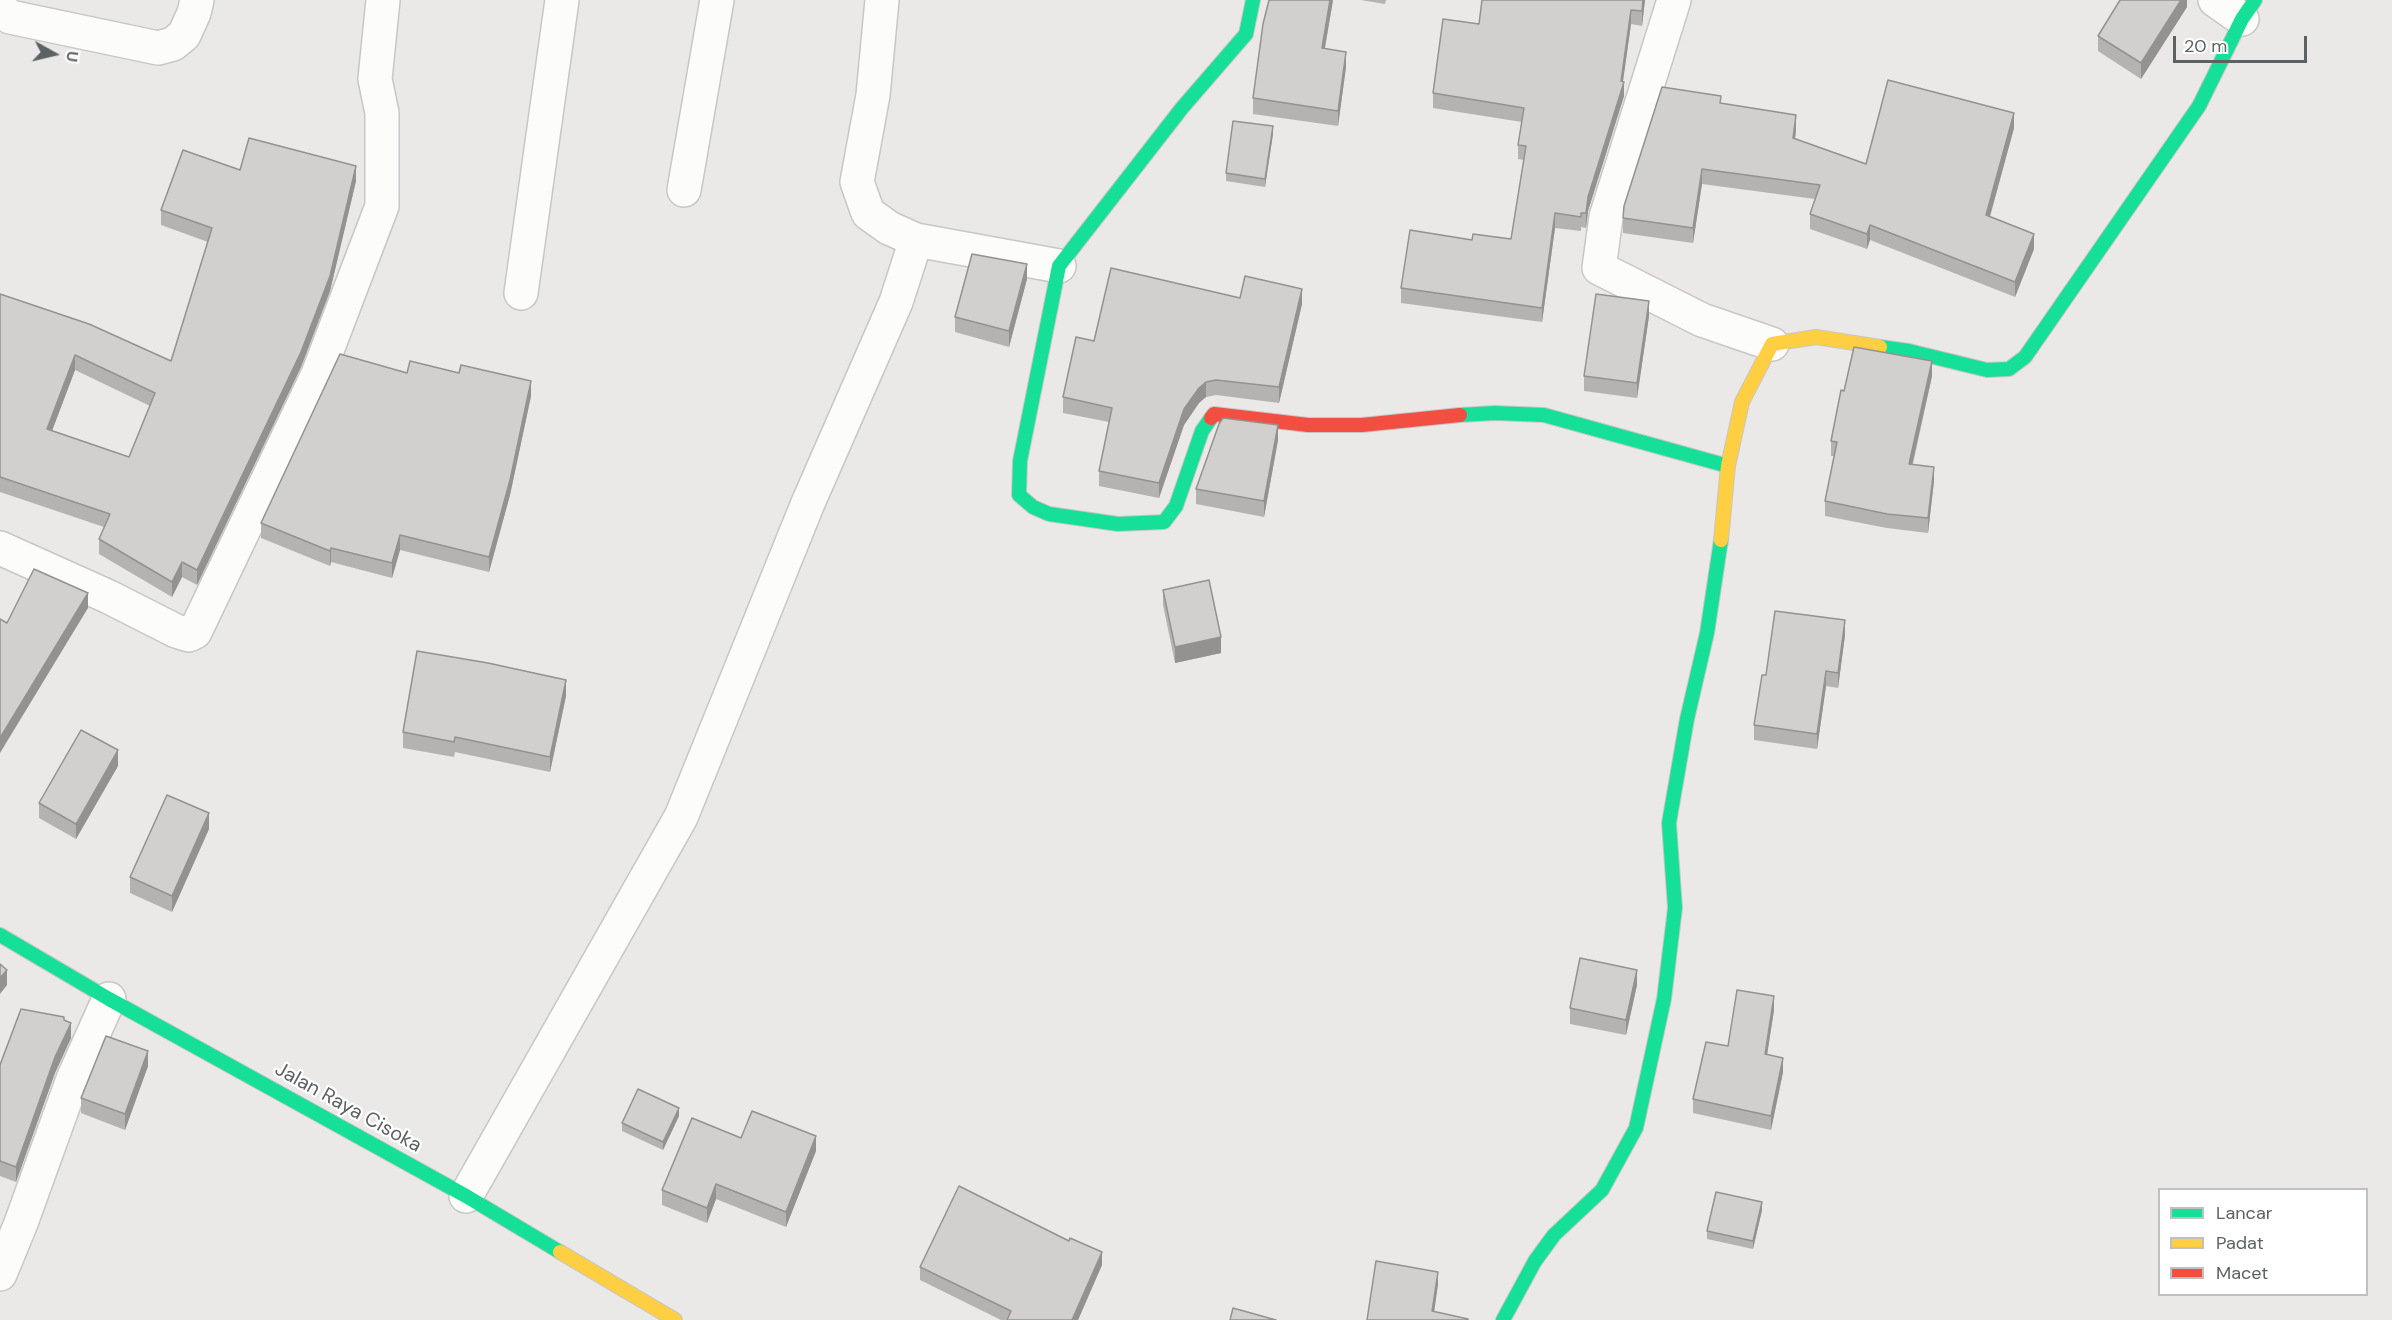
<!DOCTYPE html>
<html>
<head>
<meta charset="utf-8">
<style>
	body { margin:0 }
	#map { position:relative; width:2392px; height:1320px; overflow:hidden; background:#ebe9e7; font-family:"DM Sans",sans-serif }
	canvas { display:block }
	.legend { position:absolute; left:2158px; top:1188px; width:210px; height:108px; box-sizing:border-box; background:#fff; border:2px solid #bec0c1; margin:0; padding:8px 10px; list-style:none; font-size:18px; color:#5c6163 }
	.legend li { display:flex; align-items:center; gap:12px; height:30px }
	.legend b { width:30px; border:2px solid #bec0c1 }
	.north { position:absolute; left:24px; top:24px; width:60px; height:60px; -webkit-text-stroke:4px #fff; paint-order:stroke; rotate:98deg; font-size:16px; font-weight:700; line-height:24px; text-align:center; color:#5c6163 }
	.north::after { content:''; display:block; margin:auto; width:21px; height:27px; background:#5c6163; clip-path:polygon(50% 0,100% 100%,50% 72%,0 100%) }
	.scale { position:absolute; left:2173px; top:36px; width:134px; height:27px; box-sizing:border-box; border:3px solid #5c6163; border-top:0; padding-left:8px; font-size:18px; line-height:21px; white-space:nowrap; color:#5c6163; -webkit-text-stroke:4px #fff; paint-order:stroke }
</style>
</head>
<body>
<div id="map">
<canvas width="2392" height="1320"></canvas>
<ul class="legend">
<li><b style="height:8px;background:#16e098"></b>Lancar</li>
<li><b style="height:8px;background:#ffcf43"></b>Padat</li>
<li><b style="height:8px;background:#f24e42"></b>Macet</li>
</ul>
<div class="north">U</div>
<div class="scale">20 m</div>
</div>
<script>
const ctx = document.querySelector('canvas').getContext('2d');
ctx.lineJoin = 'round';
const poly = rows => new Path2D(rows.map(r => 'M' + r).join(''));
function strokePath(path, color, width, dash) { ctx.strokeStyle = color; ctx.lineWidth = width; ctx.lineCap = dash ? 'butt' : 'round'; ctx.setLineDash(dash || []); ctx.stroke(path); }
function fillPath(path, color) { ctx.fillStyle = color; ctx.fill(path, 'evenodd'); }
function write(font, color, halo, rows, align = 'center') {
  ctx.font = font + ' "DM Sans",sans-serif'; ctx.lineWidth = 4.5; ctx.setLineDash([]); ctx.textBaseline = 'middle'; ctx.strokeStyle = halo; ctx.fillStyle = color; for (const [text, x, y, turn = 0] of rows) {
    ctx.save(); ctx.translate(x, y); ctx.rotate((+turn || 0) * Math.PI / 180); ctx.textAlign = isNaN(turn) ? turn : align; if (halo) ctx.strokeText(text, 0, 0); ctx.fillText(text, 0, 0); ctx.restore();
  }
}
const street = poly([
	[882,0,873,95,857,182,868,213,889,228,916,240,1059,266],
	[1674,0,1606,217,1599,268,1702,320,1772,344],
	[2215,0,2242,19],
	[0,8,10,17,158,48,173,44,184,35,194,13,197,0],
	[684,190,717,0],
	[521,293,562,0],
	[0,548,109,597,176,631,189,635,195,632,318,374,382,206,382,113,375,79,383,0],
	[466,1196,681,817,808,503,896,302,916,240],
	[0,1274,21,1223,73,1079,109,999]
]);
const fast = poly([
	[1880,347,1909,351,1987,370,2009,369,2025,357,2199,106,2242,19,2255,0],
	[1460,415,1495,413,1544,415,1728,466],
	[1211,418,1202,431,1176,506,1164,522,1118,524,1049,514,1033,507,1019,495,1020,461,1059,266,1182,108,1246,34,1253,0],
	[0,935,109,999,466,1196,560,1252],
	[1503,1320,1535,1261,1554,1235,1602,1190,1636,1128,1664,999,1675,908,1669,823,1687,719,1707,633,1721,540]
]);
const slow = poly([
	[1721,540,1728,466,1742,402,1772,344,1816,337,1880,347],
	[560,1252,675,1320]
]);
const jam = poly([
	[1211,418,1214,414,1308,425,1362,425,1460,415]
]);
const wall = poly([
	[1269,0,1333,0,1325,48,1346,67,1338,126,1253,114,1253,98],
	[1361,0,1386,0,1385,4],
	[1482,0,1645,0,1642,26,1631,24,1623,81,1624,96,1588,211,1586,228,1581,227,1581,231,1555,228,1542,322,1401,303,1401,288,1472,240,1511,239,1524,160,1518,159,1518,145,1522,122,1433,108,1433,93,1479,24],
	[2187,0,2187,7,2141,79,2098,51,2098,36],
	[1721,103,1796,130,1795,139,1866,164,2014,128,1990,217,2034,249,2015,297,1870,240,1867,249,1810,229,1810,214,1815,199,1702,184,1693,243,1623,233,1623,218],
	[1273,134,1265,187,1226,181,1226,173],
	[240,170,356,181,330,291,301,367,197,585,182,577,172,597,99,554,99,539,104,527,0,492,0,294,171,361,208,242,161,225,161,210],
	[75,370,150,406,129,457,52,431],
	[1027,279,1009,347,955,332,955,317],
	[1240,298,1302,304,1279,403,1216,395,1206,397,1199,403,1184,425,1159,498,1099,486,1099,471,1109,422,1063,413,1063,397,1094,341],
	[1649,316,1637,398,1584,391,1584,376],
	[1932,376,1913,464,1934,481,1928,533,1887,528,1825,516,1825,501,1834,456,1831,456,1831,441,1844,391],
	[531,396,510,495,489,572,400,550,392,578,331,562,330,566,261,538,261,523],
	[1278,440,1264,517,1196,504,1196,489],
	[1163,590,1221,653,1175,663,1163,605],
	[1845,635,1838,688,1826,686,1817,749,1754,740,1754,725,1766,675],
	[566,696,550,772,455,752,454,757,403,748,403,732],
	[118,766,76,839,39,818,39,803],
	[209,829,172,912,130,893,130,877],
	[1637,985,1626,1035,1570,1024,1570,1008],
	[1774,1010,1767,1055,1783,1072,1771,1130,1693,1113,1693,1099,1728,1046],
	[64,1020,71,1038,55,1073,16,1182,0,1176,0,1065],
	[148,1066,125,1130,81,1113,81,1098],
	[679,1116,663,1150,622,1131,622,1123],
	[741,1138,816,1151,786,1227,716,1199,707,1223,662,1205,662,1190],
	[1762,1210,1753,1249,1707,1239,1707,1231],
	[1102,1265,1078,1320,1001,1320,920,1280,920,1267]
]);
const shadedWall = poly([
	[1330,0,1333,0,1322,64,1322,48],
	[1643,0,1645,0,1642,26,1642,11],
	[2181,0,2187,0,2187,7,2141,79,2141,63],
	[1631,10,1631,24,1622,88,1624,82,1624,96,1588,211,1586,228,1586,213,1588,197,1621,81],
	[1346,52,1346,67,1338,126,1338,111],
	[2014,113,2014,128,1986,230,1986,215],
	[1796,115,1796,130,1793,153,1793,138],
	[1273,126,1273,134,1265,187,1265,179],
	[356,166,356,181,330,291,301,367,197,585,197,570],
	[1702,169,1702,184,1693,243,1693,228],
	[1555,213,1555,228,1542,322,1542,308],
	[1870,225,1870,240,1867,249,1867,234],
	[2034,234,2034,249,2015,297,2015,282],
	[1027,264,1027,279,1009,347,1009,331],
	[1302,289,1302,304,1279,403,1279,387],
	[1649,301,1649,316,1637,398,1637,383],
	[75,355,75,370,47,444,47,429],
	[1932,361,1932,376,1909,478,1909,464],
	[531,381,531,396,510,495,489,572,489,557],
	[1206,382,1206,397,1199,403,1184,425,1159,498,1159,483,1184,409,1199,388],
	[1278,425,1278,440,1264,517,1264,501],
	[1934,467,1934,481,1928,533,1928,518],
	[400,535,400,550,392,578,392,563],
	[331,548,331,562,330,566,330,551],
	[182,562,182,577,172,597,172,582],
	[88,593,88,608,0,753,0,738],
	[1845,620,1845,635,1838,688,1838,673],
	[1221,637,1221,653,1175,663,1175,647],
	[1826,671,1826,686,1817,749,1817,734],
	[566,680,566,696,550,772,550,757],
	[118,750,118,766,76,839,76,824],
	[209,813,209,829,172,912,172,896],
	[7,970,7,985,0,994,0,978],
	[1637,970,1637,985,1626,1035,1626,1020],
	[1774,996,1774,1010,1765,1068,1765,1054],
	[71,1023,71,1038,55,1073,16,1182,16,1167,55,1057],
	[148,1051,148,1066,125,1130,125,1114],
	[1783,1058,1783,1072,1771,1130,1771,1116],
	[679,1108,679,1116,663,1150,663,1142],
	[816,1136,816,1151,786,1227,786,1212],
	[716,1184,716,1199,707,1223,707,1208],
	[1762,1202,1762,1210,1753,1249,1753,1241],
	[1102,1252,1102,1265,1078,1320,1072,1320],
	[1438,1272,1438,1285,1433,1320,1432,1311]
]);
const building = poly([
	[1269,0,1330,0,1322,48,1346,52,1338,111,1253,98,1263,24,1269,0],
	[1482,0,1643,0,1642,11,1631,10,1621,81,1624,82,1588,197,1586,213,1581,213,1581,217,1555,213,1542,308,1401,288,1410,230,1472,240,1473,234,1511,239,1526,146,1518,145,1524,108,1433,93,1443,19,1479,24,1482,0],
	[2120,0,2181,0,2141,63,2098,36,2120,0],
	[1888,80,2014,113,1986,215,2034,234,2015,282,1870,225,1867,234,1810,214,1820,185,1702,169,1693,228,1623,218,1624,206,1662,87,1721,96,1720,103,1796,115,1793,138,1866,164,1888,80],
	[1233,121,1273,126,1265,179,1226,173,1233,121],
	[249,138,356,166,330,276,301,352,197,570,182,562,172,582,99,539,110,514,0,477,0,294,89,324,171,361,212,228,161,210,183,150,240,170,249,138],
	[75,355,155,393,129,457,47,429,75,355],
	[972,254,1027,264,1009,331,955,317,972,254],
	[1111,268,1240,298,1245,276,1302,289,1279,387,1216,380,1206,382,1199,388,1184,409,1159,483,1099,471,1112,408,1063,397,1076,337,1094,341,1111,268],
	[1596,294,1649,301,1637,383,1584,376,1596,294],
	[1854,347,1932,361,1909,464,1934,467,1928,518,1887,514,1825,501,1837,442,1831,441,1841,390,1844,391,1854,347],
	[340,354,407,373,410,361,459,373,461,365,531,381,510,480,489,557,400,535,392,563,331,548,330,551,261,523,340,354],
	[1223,418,1278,425,1264,501,1196,489,1219,424,1223,418],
	[34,569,88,593,0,738,0,619,7,623,34,569],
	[1209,580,1221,637,1175,647,1163,590,1209,580],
	[1775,611,1845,620,1838,673,1826,671,1817,734,1754,725,1762,675,1766,675,1775,611],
	[417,651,488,663,566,680,550,757,455,737,454,742,403,732,417,651],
	[81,730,118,750,76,824,39,803,81,730],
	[167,795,209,813,172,896,130,877,167,795],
	[1580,958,1637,970,1626,1020,1570,1008,1580,958],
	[0,964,7,970,0,978,0,964],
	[1737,990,1774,996,1765,1054,1783,1058,1771,1116,1693,1099,1706,1042,1728,1046,1737,990],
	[21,1009,64,1017,64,1020,71,1023,55,1057,16,1167,0,1161,0,1065,21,1009],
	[106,1036,148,1051,125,1114,81,1098,106,1036],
	[638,1089,679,1108,663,1142,622,1123,638,1089],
	[752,1111,816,1136,786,1212,716,1184,707,1208,662,1190,692,1118,741,1138,752,1111],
	[959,1186,1069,1241,1070,1238,1102,1252,1072,1320,1007,1320,1011,1311,920,1267,959,1186],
	[1716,1192,1762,1202,1753,1241,1707,1231,1716,1192],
	[1376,1261,1438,1272,1432,1311,1468,1319,1468,1320,1367,1320,1376,1261],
	[1233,1308,1276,1320,1230,1320,1233,1308]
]);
const streetNames = [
	["Jalan Raya Cisoka",348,1108,29]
];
strokePath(street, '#c8c7c6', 36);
strokePath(fast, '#c7c7c7', 16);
strokePath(slow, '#c7c7c7', 16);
strokePath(jam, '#c7c7c7', 16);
strokePath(street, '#fcfcfb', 33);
strokePath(fast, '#16e098', 14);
strokePath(slow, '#ffcf43', 14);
strokePath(jam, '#f24e42', 14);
fillPath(wall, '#b5b3b2');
fillPath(shadedWall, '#939291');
fillPath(building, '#d2d0cf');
strokePath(building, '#939291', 1.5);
write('20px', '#5c6163', '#fff', streetNames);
</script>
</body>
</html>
